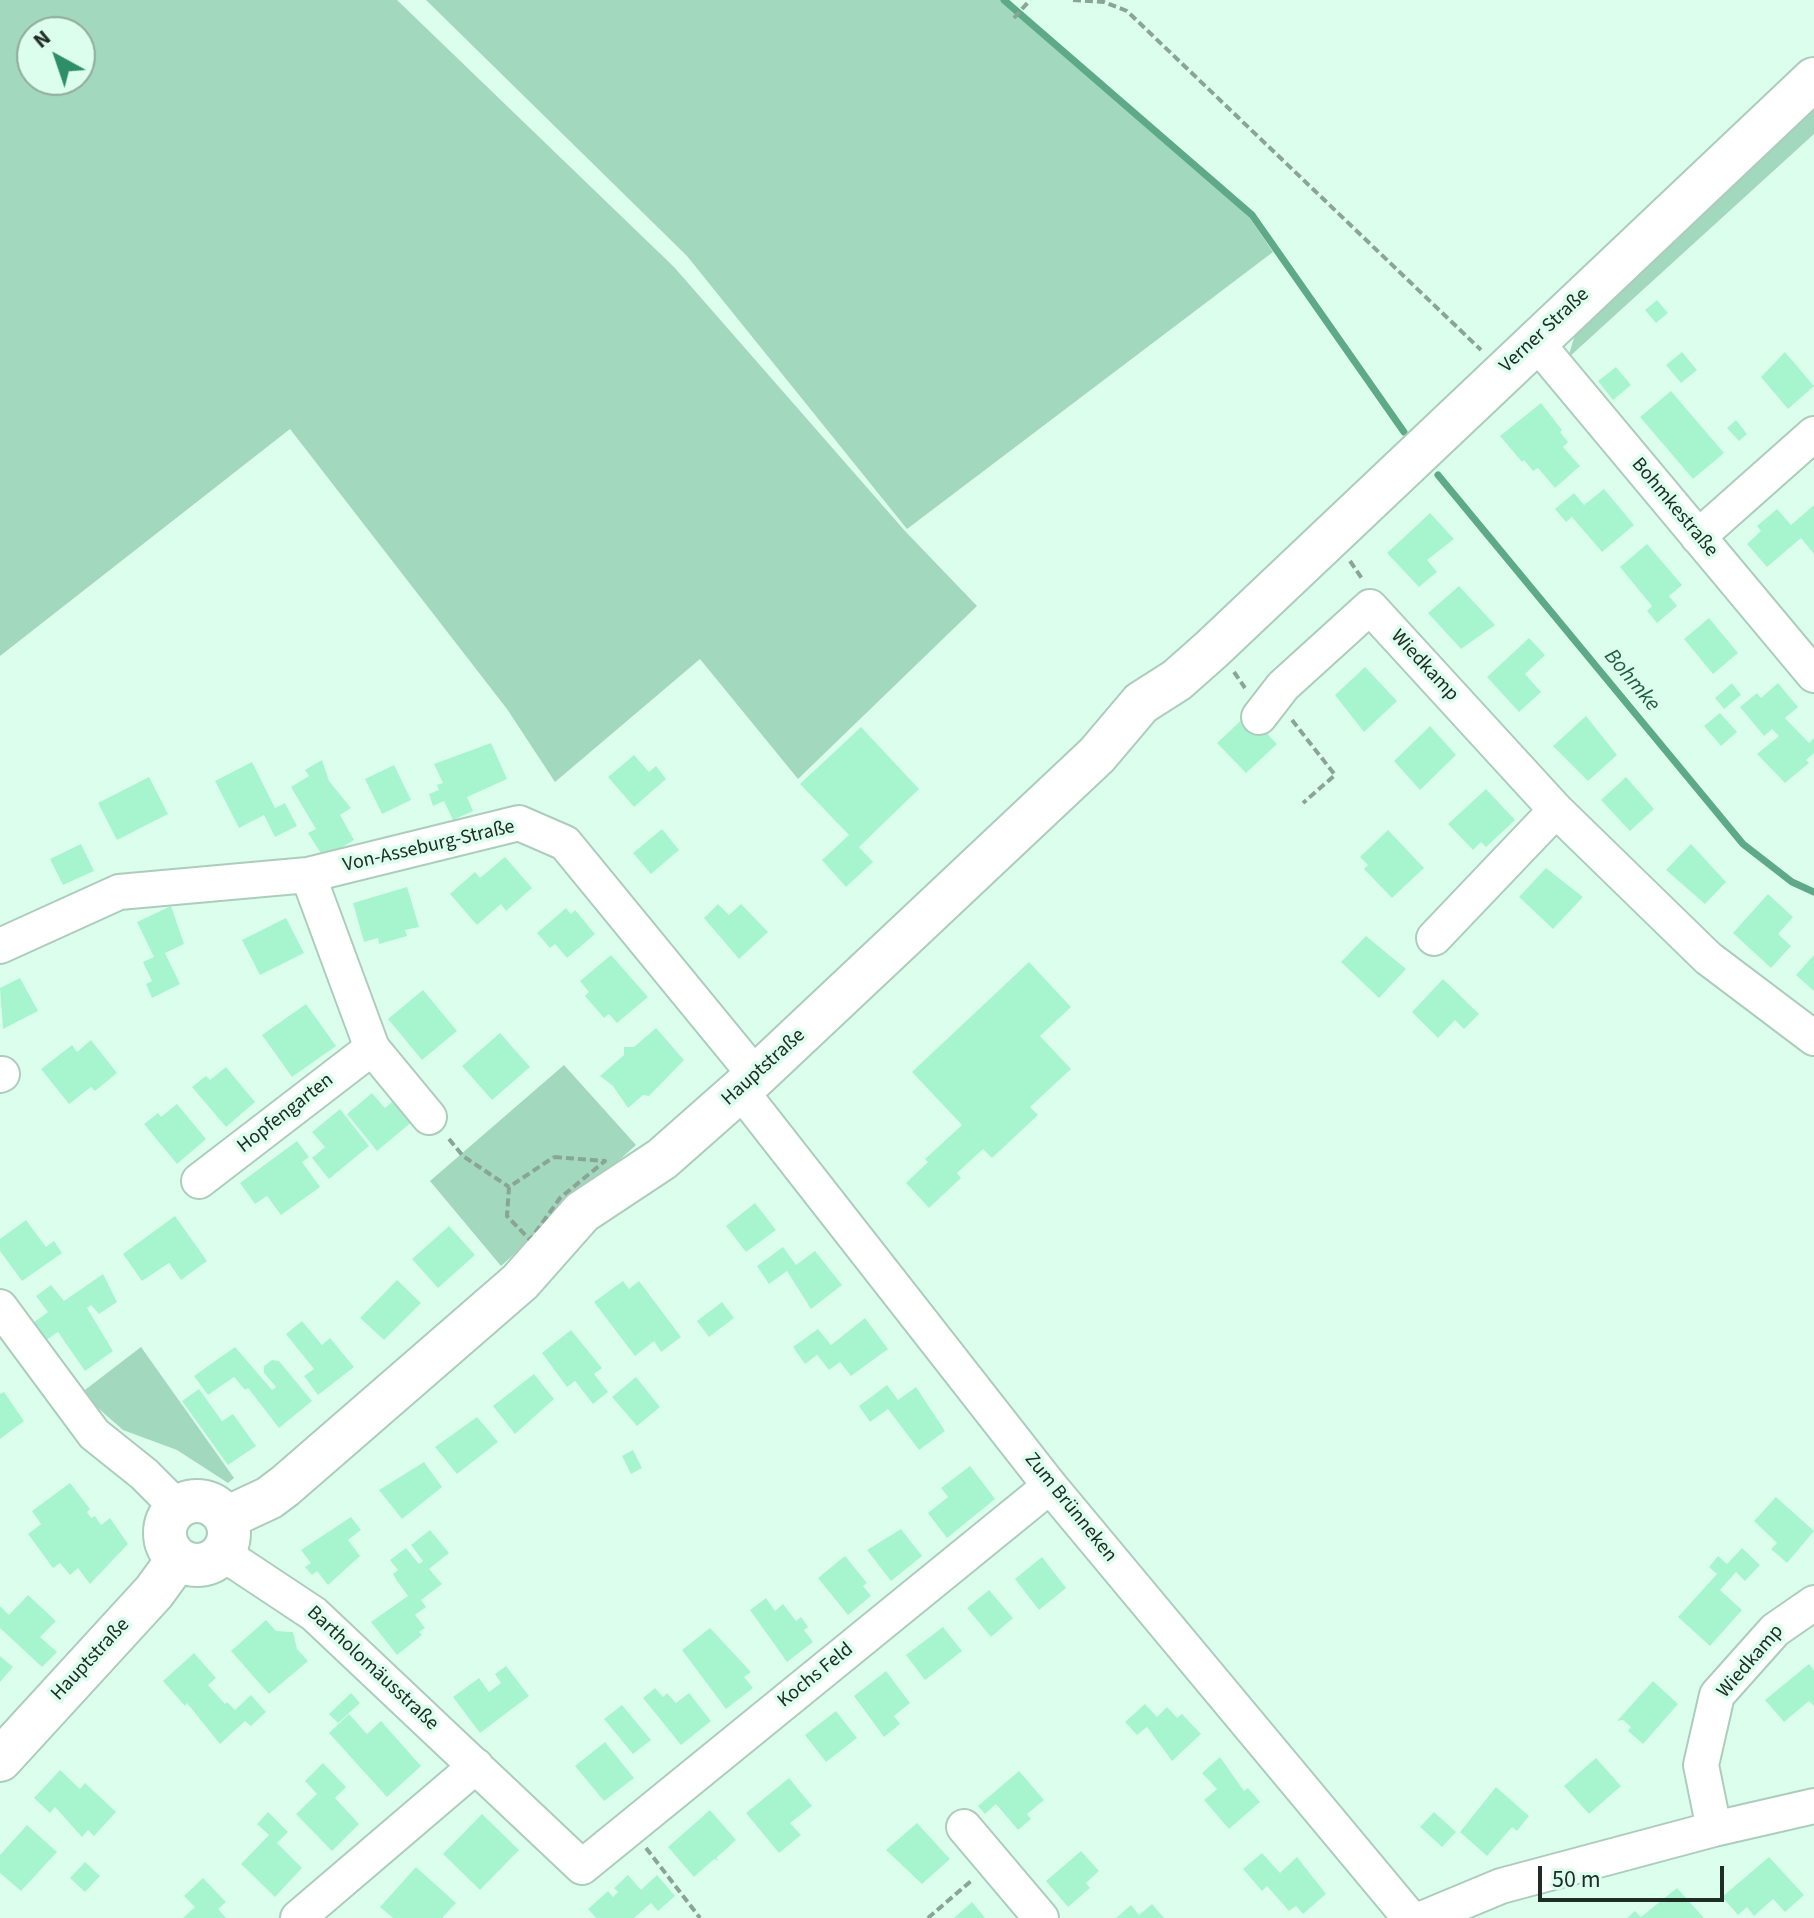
<!DOCTYPE html>
<html>
<head>
<meta charset="utf-8">
<style>
	body { margin:0 }
	#map { position:relative; width:1814px; height:1918px; overflow:hidden; background:#dcffed; font-family:"Source Sans 3",sans-serif }
	canvas { display:block }
	.north { position:absolute; left:16px; top:16px; width:80px; height:80px; box-sizing:border-box; background:#dcffed; border:2px solid #91ab9d; border-radius:50%; rotate:320deg; font-size:22px; font-weight:700; line-height:32px; text-align:center; color:#202d26 }
	.north::after { content:''; display:block; margin:auto; width:28px; height:36px; background:#2e8e68; clip-path:polygon(50% 0,100% 100%,50% 72%,0 100%) }
	.scale { position:absolute; left:1538px; top:1866px; width:186px; height:36px; box-sizing:border-box; border:4px solid #202d26; border-top:0; padding-left:10px; font-size:24px; line-height:28px; white-space:nowrap; color:#202d26; -webkit-text-stroke:6px #dcffed; paint-order:stroke }
</style>
</head>
<body>
<div id="map">
<canvas width="1814" height="1918"></canvas>
<div class="north">N</div>
<div class="scale">50 m</div>
</div>
<script>
const ctx = document.querySelector('canvas').getContext('2d');
ctx.lineJoin = 'round';
function fillPath(path, color) { ctx.fillStyle = color; ctx.fill(path, 'evenodd'); }
const poly = rows => new Path2D(rows.map(r => 'M' + r).join(''));
function strokePath(path, color, width, dash) { ctx.strokeStyle = color; ctx.lineWidth = width; ctx.lineCap = dash ? 'butt' : 'round'; ctx.setLineDash(dash || []); ctx.stroke(path); }
function write(font, color, halo, rows, align = 'center') {
  ctx.font = font + ' "Source Sans 3",sans-serif'; ctx.lineWidth = 7; ctx.setLineDash([]); ctx.textBaseline = 'middle'; ctx.strokeStyle = halo; ctx.fillStyle = color; for (const [text, x, y, turn = 0] of rows) {
    ctx.save(); ctx.translate(x, y); ctx.rotate((+turn || 0) * Math.PI / 180); ctx.textAlign = isNaN(turn) ? turn : align; if (halo) ctx.strokeText(text, 0, 0); ctx.fillText(text, 0, 0); ctx.restore();
  }
}
const green = poly([
	[0,0,397,0,674,267,905,531,977,606,798,779,700,659,555,782,507,709,290,429,0,656],
	[32,32,80,32,80,80,32,80],
	[426,0,1003,0,1249,217,1273,252,907,529,687,256],
	[1814,107,1814,134,1568,358,1576,331],
	[564,1065,636,1145,501,1266,430,1181],
	[141,1347,234,1478,228,1483,177,1450,123,1430,81,1393]
]);
const stream = poly([
	[1004,0,1252,215,1404,432],
	[1438,475,1743,844,1792,882,1814,892]
]);
const building = poly([
	[1657,300,1668,313,1656,323,1645,310],
	[1682,352,1697,370,1681,383,1666,365],
	[1785,352,1814,386,1788,409,1761,377],
	[1616,367,1631,385,1613,400,1598,381],
	[1671,391,1724,453,1693,479,1640,417],
	[1541,403,1562,430,1560,432,1568,442,1563,447,1580,466,1555,488,1538,468,1533,471,1524,460,1522,462,1500,436],
	[1736,420,1747,434,1739,441,1727,428],
	[1604,489,1634,525,1602,552,1572,517,1566,522,1555,509,1574,493,1584,505],
	[1814,505,1814,554,1801,538,1767,567,1747,544,1761,531,1757,526,1777,509,1791,525],
	[1430,513,1454,539,1427,560,1437,572,1419,587,1387,553],
	[1647,544,1682,585,1669,596,1677,606,1657,623,1647,611,1652,606,1620,567],
	[1459,586,1495,625,1461,649,1428,613],
	[1709,618,1738,653,1713,674,1684,639],
	[1529,638,1545,655,1525,674,1541,692,1519,712,1487,677],
	[1365,667,1397,701,1364,732,1335,695],
	[1732,683,1741,695,1724,709,1715,698],
	[1778,683,1798,707,1785,718,1809,743,1814,738,1814,753,1806,760,1809,763,1785,783,1757,754,1779,736,1772,729,1764,736,1740,707,1757,693,1761,698],
	[1720,713,1737,732,1721,746,1704,726],
	[1248,714,1277,744,1246,773,1217,743],
	[1586,716,1617,755,1588,781,1553,746],
	[1430,726,1456,755,1420,790,1394,761],
	[861,727,919,789,859,847,873,862,846,887,822,860,849,835,800,784],
	[491,743,507,779,467,797,473,811,453,820,444,801,433,806,429,794,439,790,437,785,443,783,434,764],
	[634,755,649,772,656,766,666,779,634,807,608,777],
	[322,760,329,781,351,808,340,815,354,840,324,858,308,833,316,829,291,787,309,776,305,770],
	[252,762,275,808,285,803,297,826,275,837,264,815,239,828,215,781],
	[394,765,411,800,382,814,365,779],
	[149,777,168,814,117,840,98,803],
	[1626,777,1654,809,1630,831,1601,800],
	[1486,789,1515,820,1486,847,1481,842,1473,850,1448,824],
	[662,829,679,850,651,874,633,853],
	[1388,830,1424,868,1392,898,1364,869,1368,865,1360,857],
	[81,844,94,871,63,885,50,859],
	[1691,844,1726,882,1705,904,1666,870],
	[505,857,532,888,506,911,501,904,477,925,450,894,475,872,480,878],
	[1546,868,1583,897,1553,929,1519,897],
	[407,887,419,927,405,930,407,936,379,944,378,938,364,942,353,903],
	[1768,894,1793,917,1778,934,1791,946,1771,968,1733,933],
	[718,904,729,915,741,904,768,932,739,959,704,918],
	[171,906,184,944,165,953,180,984,152,998,146,984,152,981,143,962,154,957,137,922],
	[566,908,571,914,575,910,595,934,567,958,555,944,550,948,537,933],
	[286,918,304,953,260,975,242,940],
	[1366,936,1406,969,1379,998,1341,962],
	[611,955,648,997,617,1023,609,1014,604,1018,585,996,589,992,580,981],
	[1814,955,1814,991,1796,975],
	[1029,962,1071,1007,1040,1036,1071,1069,1030,1107,1038,1115,992,1158,983,1149,957,1173,961,1178,929,1208,906,1183,928,1162,925,1159,962,1125,912,1072],
	[20,978,38,1011,3,1029,0,988],
	[1443,979,1479,1014,1464,1029,1455,1020,1438,1038,1412,1012],
	[423,990,457,1031,422,1060,388,1019],
	[306,1004,336,1046,292,1077,262,1035],
	[656,1028,684,1060,649,1096,643,1095,628,1108,613,1086,600,1076,624,1055,624,1047,634,1047],
	[500,1033,530,1067,492,1100,462,1066],
	[91,1040,117,1073,95,1091,91,1087,69,1104,41,1069,72,1045,77,1052],
	[226,1067,255,1102,226,1127,192,1087,206,1076,210,1080],
	[372,1093,385,1108,395,1099,413,1121,377,1151,347,1114],
	[177,1104,206,1139,177,1164,144,1124,158,1113,161,1117],
	[340,1109,369,1146,329,1179,312,1158,325,1147,312,1132],
	[297,1141,309,1157,302,1162,320,1187,281,1215,267,1196,255,1204,240,1183],
	[755,1203,776,1230,746,1252,726,1226],
	[175,1216,207,1261,181,1280,169,1263,142,1281,123,1254],
	[26,1220,46,1247,54,1241,62,1253,22,1281,0,1251,0,1239],
	[449,1226,475,1255,438,1288,412,1259],
	[783,1247,796,1265,815,1251,842,1285,811,1309,787,1271,769,1284,757,1266],
	[103,1274,117,1302,99,1314,91,1305,87,1308,113,1351,85,1371,58,1332,45,1341,33,1323,48,1312,36,1296,51,1285,64,1301],
	[397,1280,421,1303,384,1340,360,1318],
	[623,1281,629,1289,639,1281,681,1337,661,1352,654,1341,635,1356,594,1302],
	[722,1302,734,1318,709,1337,697,1321],
	[865,1318,888,1349,851,1376,840,1362,829,1370,817,1355,805,1364,793,1347,818,1329,831,1345],
	[302,1321,322,1345,330,1338,354,1367,318,1395,304,1376,314,1369,286,1334],
	[571,1330,602,1368,594,1374,608,1392,593,1404,575,1381,567,1387,542,1353],
	[235,1347,272,1390,276,1387,264,1373,264,1366,272,1360,279,1361,312,1401,279,1428,248,1388,245,1390,234,1377,208,1395,194,1376],
	[534,1374,554,1399,515,1434,493,1406],
	[636,1377,660,1407,637,1426,612,1397],
	[887,1385,898,1400,916,1387,945,1431,919,1450,888,1409,870,1422,859,1406],
	[199,1389,222,1421,233,1414,256,1446,228,1465,182,1401],
	[4,1392,24,1421,0,1439,0,1394],
	[477,1417,498,1442,457,1474,435,1447],
	[633,1450,642,1468,631,1474,622,1456],
	[424,1462,442,1487,402,1519,379,1490],
	[970,1466,995,1499,947,1538,928,1513,948,1497,941,1488],
	[70,1483,90,1509,87,1512,91,1518,95,1516,101,1525,110,1518,128,1544,90,1584,78,1568,70,1575,60,1563,53,1568,28,1534,41,1524,32,1511],
	[1776,1497,1814,1531,1787,1563,1771,1549,1777,1543,1754,1521],
	[351,1517,361,1530,348,1540,360,1556,328,1585,317,1571,312,1575,305,1567,311,1563,301,1550],
	[901,1529,922,1556,891,1581,867,1550],
	[430,1530,449,1553,429,1569,442,1584,421,1600,426,1607,415,1615,425,1628,419,1632,422,1635,397,1655,371,1622,408,1596,397,1581,393,1574,398,1570,390,1560,406,1548,419,1564,423,1561,411,1545],
	[1742,1548,1760,1565,1745,1581,1736,1572,1720,1590,1742,1610,1710,1646,1678,1617,1717,1574,1709,1567,1718,1556,1727,1564],
	[845,1556,867,1583,863,1586,871,1596,848,1615,818,1578],
	[1042,1557,1066,1588,1039,1610,1015,1579],
	[989,1590,1013,1618,991,1637,967,1608],
	[28,1595,56,1621,40,1637,57,1652,42,1667,0,1628,0,1606,9,1615],
	[766,1598,775,1611,783,1604,796,1621,801,1617,808,1627,804,1630,813,1642,787,1662,750,1610],
	[266,1620,276,1631,293,1632,297,1649,308,1661,269,1694,231,1651],
	[943,1627,962,1651,925,1680,906,1655],
	[710,1628,751,1672,744,1677,753,1688,726,1709,682,1650],
	[194,1653,216,1678,208,1685,225,1704,227,1702,235,1710,251,1695,266,1712,251,1726,245,1721,220,1744,187,1703,185,1706,163,1681],
	[0,1656,13,1667,0,1682],
	[1809,1664,1814,1670,1814,1706,1809,1701,1784,1722,1765,1700],
	[506,1666,529,1696,480,1733,453,1697,479,1678,489,1692,501,1683,495,1674],
	[886,1671,910,1703,894,1716,900,1724,884,1737,854,1696],
	[1653,1681,1678,1704,1643,1744,1628,1731,1631,1727,1623,1720,1617,1721],
	[655,1688,663,1697,667,1693,676,1703,689,1693,711,1721,681,1745,643,1698],
	[351,1693,360,1703,338,1723,329,1714],
	[1145,1704,1157,1717,1167,1707,1177,1718,1182,1714,1201,1734,1172,1761,1147,1727,1137,1735,1125,1722],
	[622,1705,651,1740,633,1754,604,1719],
	[836,1711,857,1738,826,1762,805,1735],
	[349,1714,367,1734,381,1721,421,1766,387,1797,329,1733],
	[605,1742,634,1778,604,1801,575,1766],
	[1220,1757,1244,1791,1248,1788,1260,1802,1229,1829,1204,1800,1217,1789,1202,1773],
	[1596,1758,1621,1786,1589,1814,1564,1786],
	[323,1763,346,1787,335,1798,359,1824,332,1851,296,1814,317,1794,305,1781],
	[60,1770,80,1789,85,1783,116,1812,94,1836,88,1830,82,1837,55,1807,50,1813,34,1798],
	[1019,1771,1044,1800,1027,1814,1031,1819,1018,1830,996,1804,985,1814,978,1806],
	[789,1778,812,1806,790,1823,801,1835,779,1853,746,1813],
	[1496,1787,1529,1816,1517,1831,1512,1827,1487,1856,1460,1832],
	[710,1810,736,1840,716,1858,719,1861,714,1859,694,1877,668,1847],
	[268,1812,288,1832,277,1843,302,1868,275,1897,241,1864,269,1835,257,1824],
	[1434,1812,1456,1832,1442,1847,1420,1827],
	[482,1814,519,1850,480,1890,443,1854],
	[917,1823,950,1859,922,1884,886,1850],
	[27,1825,57,1852,21,1891,0,1873,0,1855],
	[1081,1851,1099,1871,1086,1883,1090,1888,1068,1907,1046,1881],
	[1262,1853,1280,1873,1297,1857,1326,1894,1303,1914,1296,1906,1289,1911,1267,1886,1262,1891,1243,1869],
	[1769,1857,1804,1895,1785,1912,1773,1899,1754,1916,1747,1907,1738,1915,1722,1897],
	[85,1862,100,1876,85,1892,70,1878],
	[416,1867,456,1903,442,1918,393,1918,380,1907],
	[628,1875,641,1890,657,1875,675,1896,658,1911,651,1903,634,1918,596,1918,588,1909,608,1891,613,1897,618,1892,614,1888],
	[203,1878,226,1902,218,1909,226,1918,183,1918,195,1907,184,1896],
	[1677,1888,1704,1918,1627,1918,1635,1911,1641,1917],
	[972,1902,985,1918,954,1918],
	[1152,1904,1164,1918,1116,1918,1131,1905,1139,1915]
]);
const path = poly([
	[1073,0,1104,2,1127,11,1481,350],
	[1014,18,1030,0],
	[1350,561,1363,580],
	[1234,672,1245,688],
	[1292,720,1335,775,1303,803],
	[449,1139,463,1156,509,1187],
	[554,1157,605,1161,560,1198,530,1240,507,1216,509,1187,554,1157],
	[646,1848,700,1918],
	[928,1918,971,1881]
]);
const minor = poly([
	[1535,341,1814,675],
	[1698,537,1814,434],
	[1259,717,1283,686,1370,607,1556,810,1708,958,1814,1038],
	[1434,938,1556,810],
	[0,946,119,892,308,875,519,823,565,843,756,1076],
	[372,1048,429,1117],
	[0,1075,2,1074],
	[740,1090,1050,1486,1410,1918],
	[199,1181,372,1048,308,875],
	[0,1307,94,1434,144,1474,178,1508],
	[222,1553,314,1614,582,1867,1050,1486],
	[964,1827,1041,1918],
	[1714,1829,1701,1765,1717,1695,1775,1630,1814,1603],
	[298,1918,476,1766],
	[1424,1918,1501,1886,1714,1829,1814,1806]
]);
const major = poly([
	'165 1533a32 32 0 1 1 64 0a32 32 0 1 1-64 0Z',
	[226,1518,269,1498,285,1486,520,1282,582,1212,662,1159,756,1076,1097,755,1141,703,1177,680,1212,649,1814,79],
	[0,1760,154,1592,178,1559]
]);
const streetNames = [
	["Verner Straße",1545,331,-43],
	["Bohmkestraße",1674,508,50],
	["Wiedkamp",1424,666,47],
	["Von-Asseburg-Straße",429,847,-13],
	["Hauptstraße",764,1068,-42],
	["Hopfengarten",286,1114,-38],
	["Zum Brünneken",1070,1508,51],
	["Hauptstraße",91,1660,-47],
	["Wiedkamp",1751,1662,-49],
	["Bartholomäusstraße",372,1669,43],
	["Kochs Feld",816,1676,-39]
];
const waterNames = [
	["Bohmke",1631,681,50]
];
fillPath(green, '#a2d8bd');
strokePath(stream, '#5eaa88', 7);
fillPath(building, '#a7f5cf');
strokePath(minor, '#accdbc', 38);
strokePath(major, '#accdbc', 46);
strokePath(path, '#8aa496', 4, [8, 4]);
strokePath(minor, '#fff', 34);
strokePath(major, '#fff', 42);
write('20px', '#202d26', '#dcffed', streetNames);
write('italic 22px', '#235d45', '#dcffed', waterNames);
</script>
</body>
</html>
